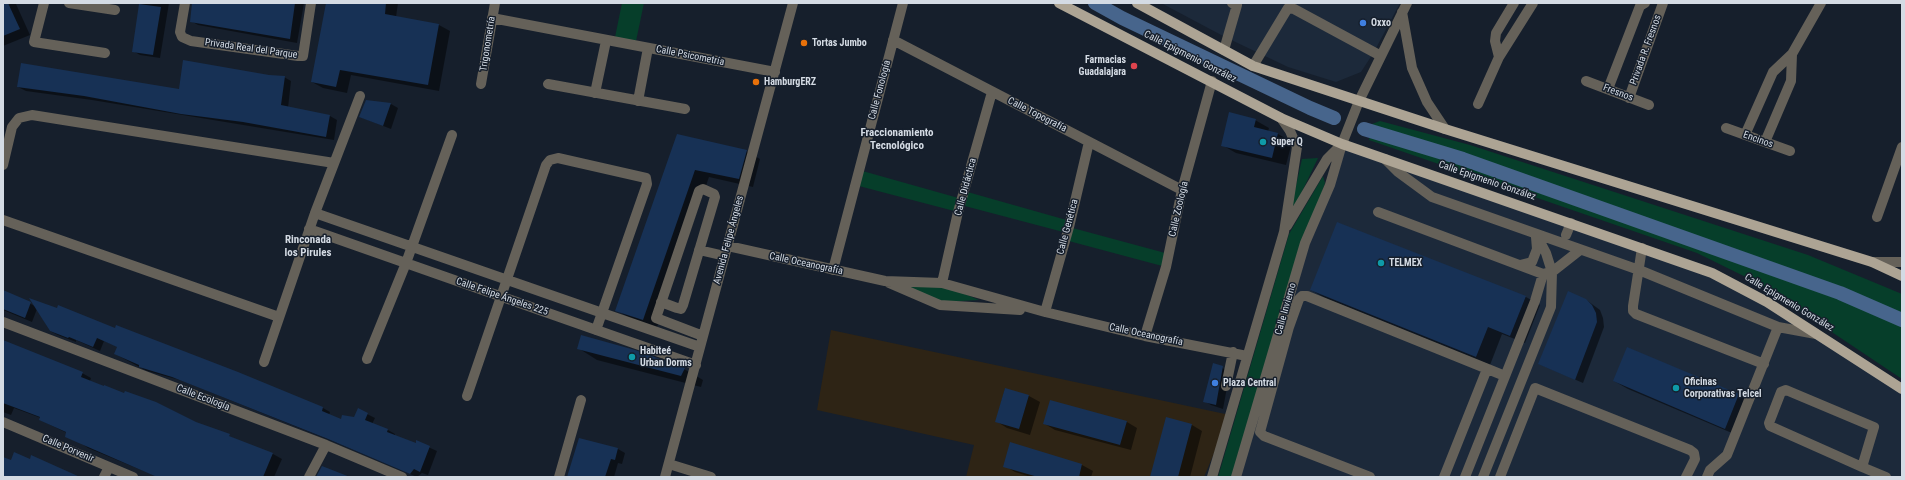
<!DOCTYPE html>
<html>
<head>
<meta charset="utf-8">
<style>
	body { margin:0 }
	#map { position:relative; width:1905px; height:480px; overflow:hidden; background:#161f2c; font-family:"Roboto Condensed",sans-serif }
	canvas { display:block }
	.frame { position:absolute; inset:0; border:4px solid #d4dbe4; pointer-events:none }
</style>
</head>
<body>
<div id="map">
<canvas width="1905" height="480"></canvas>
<div class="frame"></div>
</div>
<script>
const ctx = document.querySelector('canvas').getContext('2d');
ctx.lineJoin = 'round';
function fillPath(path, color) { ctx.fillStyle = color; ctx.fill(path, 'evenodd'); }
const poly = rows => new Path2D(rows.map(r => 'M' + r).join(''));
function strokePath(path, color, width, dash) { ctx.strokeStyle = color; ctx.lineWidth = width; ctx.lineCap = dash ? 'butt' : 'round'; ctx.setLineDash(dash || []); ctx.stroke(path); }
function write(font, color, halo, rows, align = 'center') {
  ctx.font = font + ' "Roboto Condensed",sans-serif'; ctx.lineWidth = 3; ctx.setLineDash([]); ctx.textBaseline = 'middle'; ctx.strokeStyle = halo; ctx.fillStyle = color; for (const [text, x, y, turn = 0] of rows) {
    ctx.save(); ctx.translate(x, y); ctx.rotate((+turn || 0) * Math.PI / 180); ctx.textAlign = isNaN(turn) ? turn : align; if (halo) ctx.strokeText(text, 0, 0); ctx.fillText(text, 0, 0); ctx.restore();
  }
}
const built = poly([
	[1161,3,1400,3,1374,52,1361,72,1336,82,1288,67,1225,37],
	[1342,144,1712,273,1902,389,1902,477,1236,477,1305,243]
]);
const education = poly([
	[831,330,1230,415,1204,477,966,477,974,445,817,410]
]);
const green = poly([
	[622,3,644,3,635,46,614,42],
	[1380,121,1470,145,1808,255,1902,294,1902,379,1760,284,1697,253,1369,140,1372,124],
	[1318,158,1288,221,1302,159],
	[859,170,962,199,964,191,1070,221,1069,227,1169,254,1166,267,1065,240,1067,233,961,205,958,212,855,185],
	[1323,176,1325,183,1235,477,1218,477,1289,234],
	[942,284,979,300,942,302,904,285]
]);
const shadow = poly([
	[3,3,16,4,30,35,3,46],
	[140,3,169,3,160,58,140,55,133,51],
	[194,3,304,3,297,43,198,25,191,21],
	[327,3,398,3,396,17,439,25,450,31,439,91,351,75,347,93,323,88,312,82],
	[269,76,284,77,291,81,288,108,330,116,337,120,334,140,92,100,26,91,18,87,180,90],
	[391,104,398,108,391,129,360,117],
	[1255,120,1269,128,1268,132,1278,134,1292,142,1286,165,1236,153,1222,145],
	[678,136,746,151,760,159,753,187,709,177,657,327,630,318,616,310],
	[1338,223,1526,297,1540,305,1525,343,1502,334,1490,365,1325,298,1311,290],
	[3,291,35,306,115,330,323,408,330,412,329,415,341,420,367,414,375,418,372,424,388,430,395,434,395,436,416,444,417,442,437,451,428,475,422,473,417,477,337,443,180,380,147,371,115,354,118,347,104,341,100,351,76,340,76,342,58,335,50,331,37,309,32,322,3,310],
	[1585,299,1600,310,1603,318,1604,327,1583,383,1539,364],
	[3,342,82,373,91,378,90,381,273,454,282,459,274,477,158,477,88,448,67,433,40,420,41,418,14,408,11,415,3,412],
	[578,348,684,369,703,380,701,387,597,360],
	[1628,348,1739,395,1753,403,1739,436,1628,389,1614,381],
	[1214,365,1230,371,1223,409,1211,405,1204,401],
	[1005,389,1029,396,1040,402,1030,435,1007,428,996,421],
	[1167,419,1192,425,1202,431,1190,477,1151,477],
	[1127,422,1137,428,1131,450,1055,430,1045,424],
	[1011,444,1082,465,1093,471,1091,477,1031,477,1015,472,1005,466],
	[618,449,625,453,622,464,618,463,614,477,567,477]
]);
const canal = poly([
	[1095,3,1122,18,1310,108,1334,118],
	[1364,129,1463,159,1840,293,1902,320]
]);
const building = poly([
	[3,3,8,3,20,29,3,36],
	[192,3,295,3,290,39,190,22],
	[326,3,386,3,385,14,439,24,428,85,340,70,336,87,311,82],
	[139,4,161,7,153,55,132,52],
	[183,60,269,75,285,76,281,105,330,115,326,137,243,122,181,114,84,96,17,87,21,63,179,89],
	[366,100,391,103,383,126,359,117],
	[1229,112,1256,119,1254,127,1278,133,1272,158,1221,146],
	[677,134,747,150,739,179,695,170,643,320,615,311],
	[1337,222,1526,296,1510,336,1488,327,1476,357,1310,290],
	[3,290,31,302,25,318,3,309],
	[1568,291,1586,299,1592,305,1596,313,1597,322,1575,380,1538,364],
	[29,298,57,308,58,305,115,328,116,325,238,372,323,407,322,411,341,419,342,415,354,417,358,408,368,413,365,420,388,429,387,432,416,443,416,440,430,446,420,472,414,469,410,474,328,439,172,377,139,367,139,365,114,354,117,347,97,338,93,347,69,337,68,338,50,331],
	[581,335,635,350,685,368,681,376,577,349],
	[3,340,83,372,81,377,104,386,104,385,124,393,125,391,156,402,196,422,230,434,229,436,273,453,263,477,157,477,65,437,66,432,39,420,40,417,3,403],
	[1627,347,1739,394,1725,429,1613,381],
	[1213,363,1223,366,1216,405,1203,402],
	[1005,388,1029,395,1019,429,995,422],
	[1050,400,1127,421,1120,445,1043,424],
	[1166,417,1192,424,1178,477,1150,477],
	[579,438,618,448,615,460,611,459,605,477,567,477],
	[1010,442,1082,464,1079,477,1038,477,1003,467],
	[14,452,30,459,31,455,80,477,3,477,3,457,11,460],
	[322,466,350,477,316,477]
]);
const minor = poly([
	[44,3,34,42,105,53],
	[69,3,115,10],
	[185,3,180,32,182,37,191,41,298,56,303,56,311,3],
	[1402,12,1412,68,1427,102,1445,129],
	[492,18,775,72],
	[893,40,1182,190],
	[1224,50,1237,5,1232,3],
	[1499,57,1495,41,1496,33,1514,3],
	[1253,66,1288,8,1294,9,1381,56],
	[1586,81,1649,105],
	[481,84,495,3],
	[548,84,685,109],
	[1608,89,1640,6,1645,3],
	[595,93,606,41],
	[1629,98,1663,3],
	[638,101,648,48],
	[1478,104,1499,57,1533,3],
	[1726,128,1790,151],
	[1745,135,1773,72,1792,54,1821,3],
	[1765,142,1791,81,1792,54],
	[1385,159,1398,172,1432,197,1639,270,1778,327,1816,334],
	[3,165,12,127,19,118,32,115,334,163],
	[1378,212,1543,274,1552,272,1580,250],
	[315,213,700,347],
	[1877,217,1902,147],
	[3,220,279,317],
	[1287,226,1327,159,1341,145],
	[309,229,696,365],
	[1566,235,1571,223],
	[728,246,885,281,942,283,1045,312,1145,336,1247,356],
	[1642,248,1633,306,1633,311,1636,314,1764,364],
	[699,250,725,256],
	[1872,262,1902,262],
	[1520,265,1532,262,1537,249,1536,237],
	[833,270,903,3],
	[889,283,940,305,1020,310],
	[942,283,958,212,992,92],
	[661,302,677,308,681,309,683,305,715,197,714,194,703,189,699,191,656,318,703,336],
	[1045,312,1069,227,1089,142],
	[3,322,326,445,402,477],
	[1145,336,1166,267,1182,190,1212,81],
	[367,359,406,263,452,135],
	[264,362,315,213,360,96],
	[1226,386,1233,352],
	[467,396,546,165,550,160,558,158,646,178,647,184,596,330],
	[3,422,133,477],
	[669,464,711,477],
	[1862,467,1874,427,1786,390,1781,392,1769,423,1770,426,1862,467,1886,477],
	[104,477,109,467],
	[309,477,326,445],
	[559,477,581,400],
	[665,477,793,3],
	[1212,477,1284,232,1297,147,1290,131,1281,118],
	[1236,477,1305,243,1330,185,1342,144,1359,101,1407,3],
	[1370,477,1264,436,1260,432,1289,327,1299,299,1302,296,1307,296,1505,376],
	[1444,477,1487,369],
	[1465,477,1535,301,1543,274],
	[1483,477,1551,307,1552,272,1546,253,1536,234],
	[1500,477,1535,388,1690,450,1694,453,1695,459,1686,477],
	[1707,477,1710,470,1727,455,1778,327]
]);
const major = poly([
	[1059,3,1281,118,1342,144,1712,273,1767,302,1902,389],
	[1137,3,1253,66,1445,129,1872,262,1902,276]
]);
const markers = [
	[1363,23,4,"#3f7fe0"],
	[804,43,4,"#e8710a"],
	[1134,66,4,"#e0444e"],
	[756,82,4,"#e8710a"],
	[1263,142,4,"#0f9aa8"],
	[1381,263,4,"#0f9aa8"],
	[632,357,4,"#0f9aa8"],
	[1215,383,4,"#3f7fe0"],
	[1676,388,4,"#0f9aa8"]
];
const poiNames = [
	["Oxxo",1371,23],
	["Tortas Jumbo",812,43],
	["Farmacias",1126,60,"right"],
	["Guadalajara",1126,72,"right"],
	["HamburgERZ",764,82],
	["Super Q",1271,142],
	["TELMEX",1389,263],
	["Habiteé",640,351],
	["Urban Dorms",640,363],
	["Oficinas",1684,382],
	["Corporativas Telcel",1684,394],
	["Plaza Central",1223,383]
];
const streetNames = [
	["Trigonometría",488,44,-81],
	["Privada Real del Parque",251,49,8],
	["Privada R. Fresnos",1646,50,-70],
	["Calle Psicometría",690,56,11],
	["Calle Epigmenio González",1190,57,27],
	["Calle Fonología",880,90,-75],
	["Fresnos",1618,93,21],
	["Calle Topografía",1037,115,27],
	["Encinos",1758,140,20],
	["Calle Epigmenio González",1487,181,19],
	["Calle Didáctica",966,187,-75],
	["Calle Zoología",1179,209,-77],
	["Calle Genética",1068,227,-75],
	["Avenida Felipe Ángeles",729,240,-75],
	["Calle Oceanografía",806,264,12],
	["Calle Felipe Ángeles 225",502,297,19],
	["Calle Epigmenio González",1789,303,31],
	["Calle Invierno",1286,309,-74],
	["Calle Oceanografía",1146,335,12],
	["Calle Ecología",203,398,21],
	["Calle Porvenir",68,449,23]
];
const neighbourhoodNames = [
	["Fraccionamiento",897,133],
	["Tecnológico",897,146],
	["Rinconada",308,240],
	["los Pirules",308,253]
];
fillPath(built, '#1c293a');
fillPath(education, '#2e2415');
fillPath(green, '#063e2a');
fillPath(shadow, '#0007');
strokePath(canal, '#47658c', 14);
fillPath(building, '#173155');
strokePath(minor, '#656159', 10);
strokePath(major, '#ada494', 10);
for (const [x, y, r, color] of markers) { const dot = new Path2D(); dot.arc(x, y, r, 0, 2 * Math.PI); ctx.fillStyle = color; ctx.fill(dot); strokePath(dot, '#161f2c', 1.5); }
write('bold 10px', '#d4dbe4', '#161f2c', poiNames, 'left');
write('10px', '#d4dbe4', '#161f2c', streetNames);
write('bold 11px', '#d4dbe4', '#161f2c', neighbourhoodNames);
</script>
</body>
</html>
